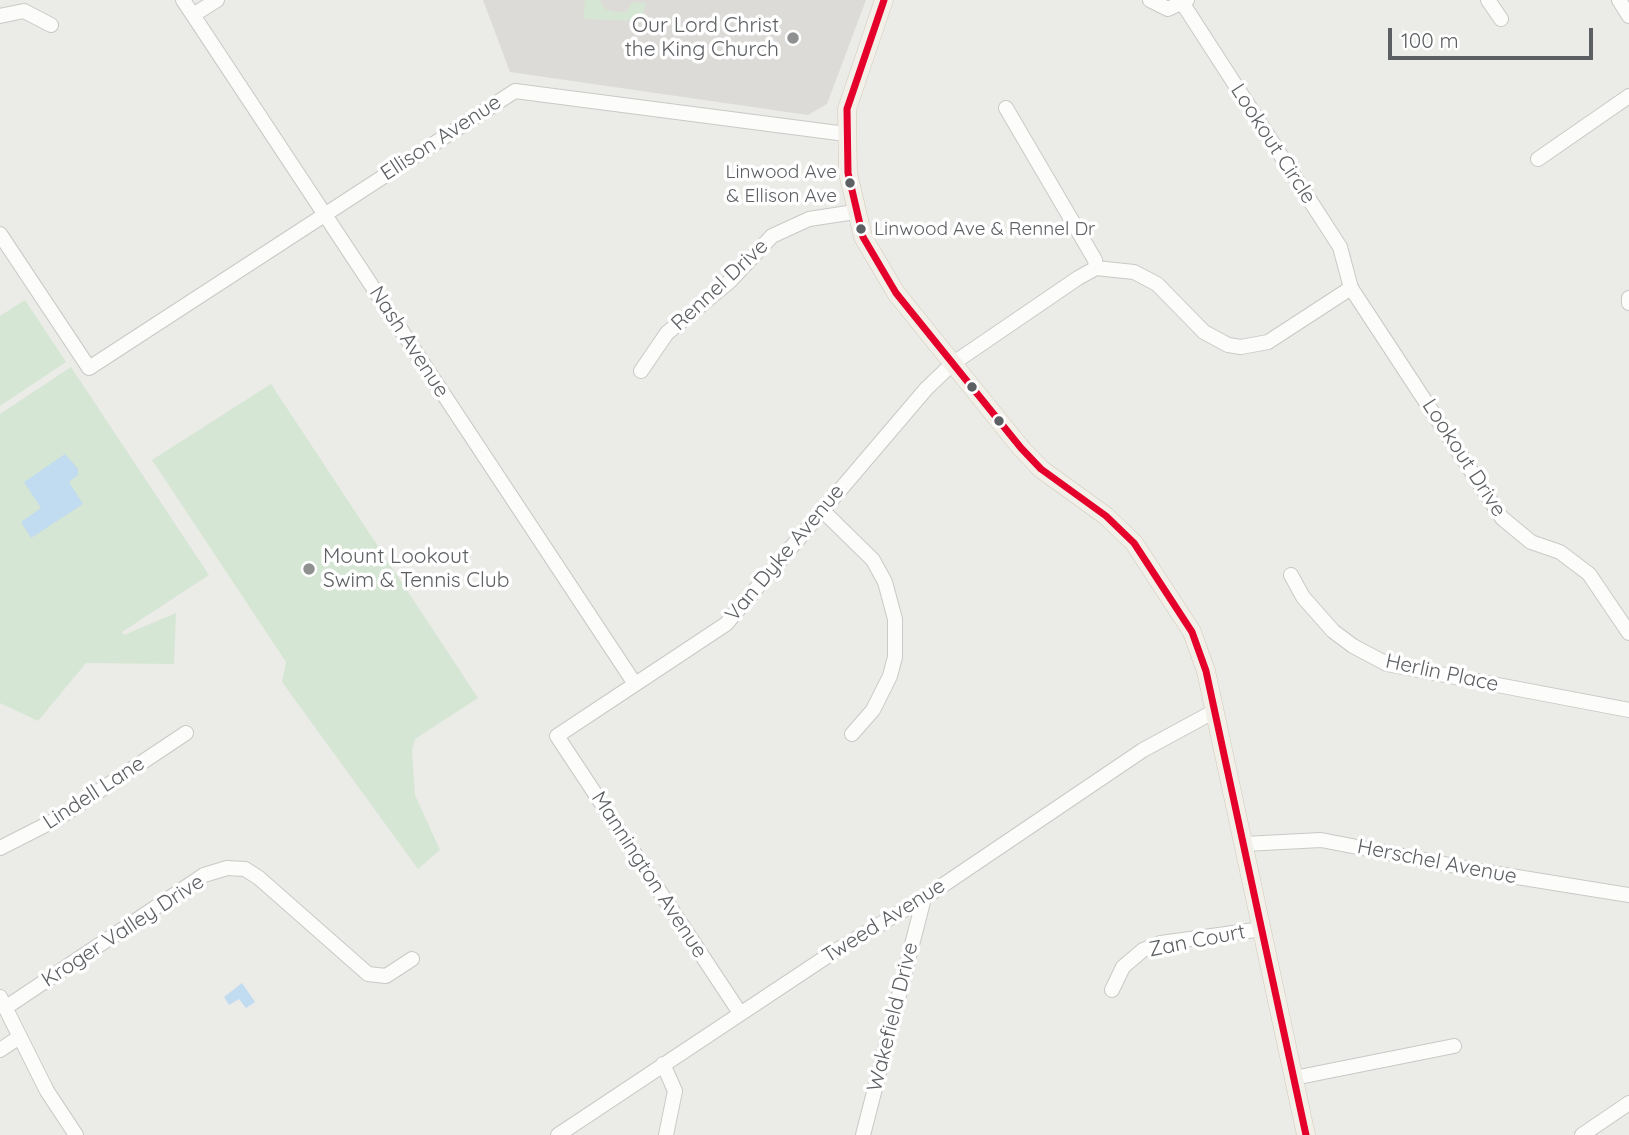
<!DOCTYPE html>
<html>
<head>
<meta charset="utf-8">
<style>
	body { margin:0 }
	#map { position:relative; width:1629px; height:1135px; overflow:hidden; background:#ebebe7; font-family:Quicksand,sans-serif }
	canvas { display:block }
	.scale { position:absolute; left:1388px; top:28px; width:205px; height:32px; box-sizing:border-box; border:4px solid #5d6063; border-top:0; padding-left:9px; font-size:21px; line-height:24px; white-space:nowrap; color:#5d6063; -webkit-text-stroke:5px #fff; paint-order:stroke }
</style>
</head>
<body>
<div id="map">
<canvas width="1629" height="1135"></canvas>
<div class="scale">100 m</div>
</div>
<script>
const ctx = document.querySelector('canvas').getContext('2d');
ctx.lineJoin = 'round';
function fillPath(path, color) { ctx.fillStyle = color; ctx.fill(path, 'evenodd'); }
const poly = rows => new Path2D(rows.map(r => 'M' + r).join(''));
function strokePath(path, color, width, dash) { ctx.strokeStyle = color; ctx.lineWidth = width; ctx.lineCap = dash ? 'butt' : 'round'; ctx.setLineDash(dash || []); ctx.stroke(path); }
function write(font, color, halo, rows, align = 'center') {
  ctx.font = font + ' Quicksand,sans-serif'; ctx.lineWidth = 7; ctx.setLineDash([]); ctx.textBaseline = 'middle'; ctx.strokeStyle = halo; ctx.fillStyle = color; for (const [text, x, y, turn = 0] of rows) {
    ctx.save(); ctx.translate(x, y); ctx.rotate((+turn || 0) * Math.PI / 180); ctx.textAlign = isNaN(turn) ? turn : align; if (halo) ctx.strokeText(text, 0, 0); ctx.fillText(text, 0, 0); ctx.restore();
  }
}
const education = poly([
	[483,0,866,0,827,104,808,115,510,72]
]);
const green = poly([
	[585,0,600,0,605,9,614,12,626,12,633,2,646,3,642,21,583,19],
	[25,300,66,362,0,406,0,316],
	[71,367,209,575,122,632,124,635,176,613,174,664,86,663,38,721,0,703,0,414],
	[271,384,478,698,415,739,412,750,415,795,440,850,418,869,282,682,286,662,152,460]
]);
const water = poly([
	[65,454,78,469,78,475,69,482,83,504,31,538,21,522,41,508,24,482],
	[242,983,255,1002,246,1008,239,999,229,1005,224,997]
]);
const minor = poly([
	[183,0,635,684],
	[1150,0,1168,9,1187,0],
	[1488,0,1501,19],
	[1619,0,1629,16],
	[1183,4,1340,247,1351,288,1502,518,1531,542,1560,552,1589,574,1629,633],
	[193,15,217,0],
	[0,16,24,11,51,25],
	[1006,108,1095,260,1096,268],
	[1538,159,1629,96],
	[0,234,89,368,515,91,846,134],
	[1629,298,1629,303],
	[641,371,667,333,730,281,772,236,809,219,855,212],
	[822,510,873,560,885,582,895,619,895,657,890,676,873,710,852,734],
	[1291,575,1303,597,1333,631,1353,646,1387,664,1629,710],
	[1244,844,1321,840,1486,872,1629,895],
	[0,848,57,819,186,733],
	[1112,990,1123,967,1143,950,1161,943,1262,929],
	[0,997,47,1091,76,1135],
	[5,1008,204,875,227,868,245,869,259,878,368,974,386,976,412,959],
	[740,1013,557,736,726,624,926,389,952,364,1078,278,1096,268,1134,272,1157,284,1204,332,1228,345,1241,347,1268,342,1351,288],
	[0,1050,18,1038],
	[663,1064,675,1091,666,1135],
	[1294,1078,1454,1046],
	[558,1135,832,953,924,898,1143,750,1213,712],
	[863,1135,924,898],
	[1582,1135,1629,1103]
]);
const major = poly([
	[884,0,847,109,848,173,863,237,896,293,1021,448,1041,469,1106,516,1134,543,1192,632,1206,671,1306,1135]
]);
const bus1 = poly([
	[884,0,847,109,848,173,863,237,896,293,1021,448,1041,469,1106,516,1134,543,1192,632,1206,671,1306,1135]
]);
const markers = [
	[793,38,7,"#8f9191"],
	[850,183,6,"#5d6063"],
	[861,229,6,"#5d6063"],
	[972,387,6,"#5d6063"],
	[999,421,6,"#5d6063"],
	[309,569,7,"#8f9191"]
];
const busNames = [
	["Linwood Ave",837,172],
	["& Ellison Ave",837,196],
	["Linwood Ave & Rennel Dr",874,229,"left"]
];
const poiNames = [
	["Our Lord Christ",779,26],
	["the King Church",779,50],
	["Mount Lookout",323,557,"left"],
	["Swim & Tennis Club",323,581,"left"]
];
const streetNames = [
	["Ellison Avenue",441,138,-33],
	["Lookout Circle",1273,144,57],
	["Rennel Drive",720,285,-43],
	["Nash Avenue",409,342,57],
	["Lookout Drive",1464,458,57],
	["Van Dyke Avenue",785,553,-50],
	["Herlin Place",1442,673,12],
	["Lindell Lane",94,793,-33],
	["Herschel Avenue",1437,862,11],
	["Mannington Avenue",649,875,57],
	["Tweed Avenue",884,921,-32],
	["Kroger Valley Drive",123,931,-33],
	["Zan Court",1197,941,-11],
	["Wakefield Drive",893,1017,-76]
];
fillPath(education, '#dddbd7');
fillPath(green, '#d6e6d4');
fillPath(water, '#c1dbf0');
strokePath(minor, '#c9c9c8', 16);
strokePath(major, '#d0cab8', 19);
strokePath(minor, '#fcfcfb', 14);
strokePath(major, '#f2f0e9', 18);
strokePath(bus1, '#e4002b', 7);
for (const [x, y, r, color] of markers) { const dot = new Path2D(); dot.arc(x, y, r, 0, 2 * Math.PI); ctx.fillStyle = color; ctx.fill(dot); strokePath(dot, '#fff', 2.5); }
write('19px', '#5d6063', '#fff', busNames, 'right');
write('21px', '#5d6063', '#fff', poiNames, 'right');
write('21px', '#5d6063', '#fff', streetNames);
</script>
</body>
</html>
